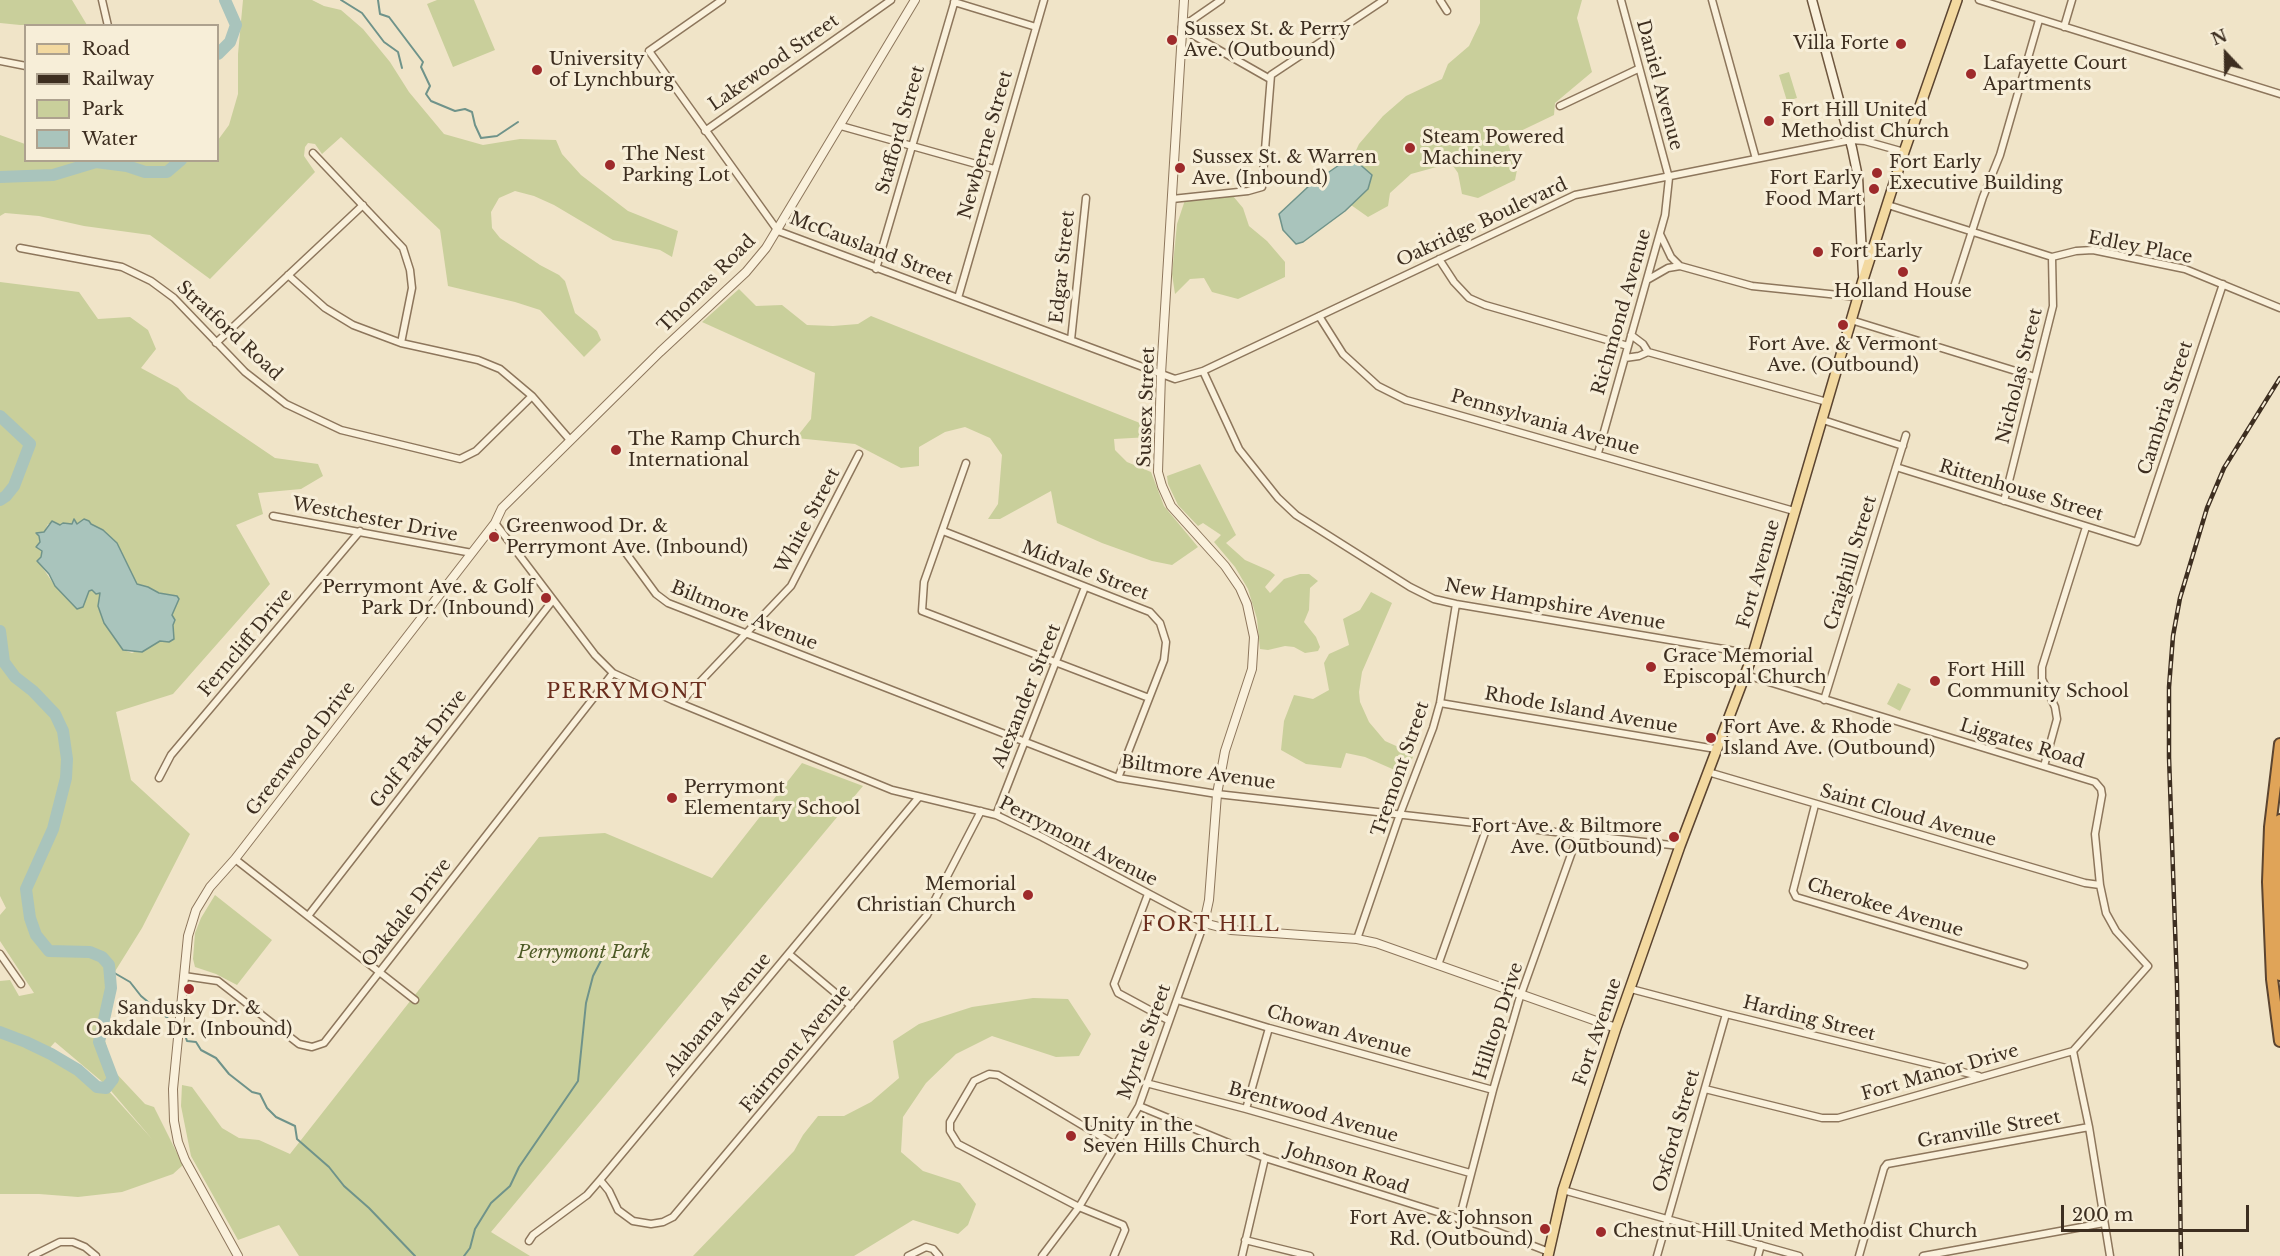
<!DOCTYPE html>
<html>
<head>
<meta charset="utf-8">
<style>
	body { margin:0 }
	#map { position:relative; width:2280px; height:1256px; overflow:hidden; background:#f0e4c8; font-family:"Libre Baskerville",serif }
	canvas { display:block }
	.legend { position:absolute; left:24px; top:24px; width:195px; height:138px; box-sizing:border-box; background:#f7eed8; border:2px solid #ada18e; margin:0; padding:8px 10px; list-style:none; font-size:18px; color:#3d2e20 }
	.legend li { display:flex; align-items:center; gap:12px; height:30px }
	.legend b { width:30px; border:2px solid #ada18e }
	.north { position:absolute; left:2196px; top:24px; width:60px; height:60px; -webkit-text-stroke:4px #f7eed8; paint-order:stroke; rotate:338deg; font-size:16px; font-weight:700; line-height:24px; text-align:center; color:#3d2e20 }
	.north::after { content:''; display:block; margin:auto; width:21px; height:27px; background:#3d2e20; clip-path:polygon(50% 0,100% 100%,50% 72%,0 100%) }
	.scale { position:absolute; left:2061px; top:1205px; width:188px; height:27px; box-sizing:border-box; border:3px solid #3d2e20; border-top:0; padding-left:8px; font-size:18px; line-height:21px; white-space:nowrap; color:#3d2e20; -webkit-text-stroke:4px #f7eed8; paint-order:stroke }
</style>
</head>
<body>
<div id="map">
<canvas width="2280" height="1256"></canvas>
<ul class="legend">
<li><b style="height:8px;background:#f3d9a0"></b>Road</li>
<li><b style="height:8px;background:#3d2e20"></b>Railway</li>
<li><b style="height:16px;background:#c9cf9b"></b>Park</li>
<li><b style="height:16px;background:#a9c4bc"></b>Water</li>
</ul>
<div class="north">N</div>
<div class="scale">200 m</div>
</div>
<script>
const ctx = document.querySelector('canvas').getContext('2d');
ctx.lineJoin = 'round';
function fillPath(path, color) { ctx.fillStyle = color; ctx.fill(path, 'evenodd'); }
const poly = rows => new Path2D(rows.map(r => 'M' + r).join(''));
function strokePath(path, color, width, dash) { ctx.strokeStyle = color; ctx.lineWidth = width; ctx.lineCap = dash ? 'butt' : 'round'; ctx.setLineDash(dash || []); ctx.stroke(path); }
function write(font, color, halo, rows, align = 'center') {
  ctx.font = font + ' "Libre Baskerville",serif'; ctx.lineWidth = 6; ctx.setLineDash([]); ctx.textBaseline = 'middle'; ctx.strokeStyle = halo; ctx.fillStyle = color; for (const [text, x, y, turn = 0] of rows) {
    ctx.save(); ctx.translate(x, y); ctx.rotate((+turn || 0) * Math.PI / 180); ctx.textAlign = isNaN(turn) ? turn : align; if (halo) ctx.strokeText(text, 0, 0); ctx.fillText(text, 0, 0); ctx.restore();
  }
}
const green = poly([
	[0,0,72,0,87,25,20,25,0,23],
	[243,0,312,0,324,6,341,10,363,29,390,62,409,92,444,134,483,145,520,139,556,140,562,154,581,175,628,211,678,231,672,257,660,250,613,240,554,205,534,196,515,191,499,198,491,212,492,228,500,238,540,265,559,275,565,281,575,313,597,331,601,340,584,357,540,310,515,302,448,286,440,230,341,137,322,154,315,144,308,143,305,147,304,156,315,172,210,279,150,235,84,226,39,216,5,213,0,216,0,135,25,144,26,160,218,160,218,140,229,125,238,94,238,54],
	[437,0,474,0,495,50,453,67,427,4],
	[1480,0,1582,0,1577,18,1592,72,1555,103,1554,115,1506,138,1517,170,1515,180,1478,198,1462,194,1458,173,1451,163,1411,174,1390,193,1388,206,1368,217,1351,205,1367,189,1356,161,1351,161,1359,144,1383,116,1406,96,1442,79,1448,64,1469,46,1480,23],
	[1789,72,1797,98,1787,101,1779,75],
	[1233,196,1243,208,1249,226,1267,241,1285,262,1285,277,1238,299,1212,292,1204,278,1190,279,1175,294,1172,274,1177,224,1185,200],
	[0,282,79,292,98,319,130,317,148,330,156,349,141,368,178,388,188,399,275,458,318,464,323,476,301,489,258,493,263,514,236,525,270,584,173,694,116,712,131,780,190,834,142,928,114,973,103,1034,114,1071,145,1104,154,1107,183,1165,173,1174,122,1192,78,1197,39,1194,0,1194,0,981,10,980,19,996,34,993,0,941,0,915,6,908,0,896],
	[79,522,95,526,117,543,137,584,159,593,177,596,179,599,172,615,174,631,165,641,160,641,132,653,123,650,104,623,98,606,100,593,96,594,92,590,89,591,83,607,77,609,55,586,38,561,41,557,42,551,38,533,44,532,48,524,77,524],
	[55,1042,106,1085,152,1139,107,1089,90,1082,46,1052],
	[739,289,756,306,782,305,807,325,833,326,858,324,871,316,1150,427,1150,437,1114,439,1115,450,1127,462,1151,472,1164,506,1198,547,1172,565,1152,561,1102,543,1057,523,1051,491,1000,519,988,519,998,504,1002,455,990,438,965,427,945,432,919,447,919,466,901,468,855,444,796,438,811,419,815,373,702,322],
	[1200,464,1236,535,1226,543,1245,560,1270,571,1275,575,1265,587,1270,593,1284,579,1300,574,1309,574,1318,581,1310,588,1309,610,1304,622,1316,637,1320,647,1318,651,1305,653,1294,647,1285,646,1268,650,1260,649,1257,619,1248,589,1235,567,1214,542,1221,535,1203,523,1198,526,1178,505,1168,484,1167,476],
	[1371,592,1392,603,1362,672,1359,692,1360,702,1369,722,1385,741,1414,754,1406,775,1365,757,1346,753,1341,768,1306,764,1281,750,1284,721,1294,695,1313,699,1329,690,1324,663,1329,654,1349,645,1343,619,1360,610],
	[1898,683,1911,689,1900,711,1887,704],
	[802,763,863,786,491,1232,530,1256,299,1256,279,1225,238,1240,191,1156,181,1106,182,1085,192,1087,222,1128,239,1138,259,1140,290,1154,539,837,605,833,712,878],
	[215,895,272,940,237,985,216,974,195,967,193,959,195,933,201,918],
	[1033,998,1068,999,1091,1034,1079,1056,1056,1057,992,1036,956,1054,926,1083,903,1117,901,1152,923,1171,960,1183,976,1204,968,1225,958,1234,913,1220,854,1256,693,1256,794,1151,803,1135,818,1116,844,1116,871,1102,899,1078,893,1041,919,1024,972,1007]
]);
const water = poly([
	[1345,161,1356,161,1372,175,1368,189,1345,211,1303,242,1296,244,1283,230,1279,214,1310,185,1345,161],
	[74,519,77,524,84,519,89,521,91,524,103,530,117,543,137,584,148,587,159,593,177,596,179,599,172,615,175,620,173,625,174,639,169,642,160,641,142,652,123,650,104,623,98,606,100,593,96,594,92,590,89,591,83,607,77,609,55,586,49,574,37,561,41,557,42,551,36,547,40,542,39,536,36,533,44,532,52,521,60,525,63,523,72,524,74,519]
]);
const stream = poly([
	[341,0,362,13,384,42,398,52,402,68],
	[378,0,380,14,389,17,423,62,421,67,430,86,426,94,431,101,455,111,465,109,472,112,475,125,481,138,497,136,518,122],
	[111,971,130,982,141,996,171,1021],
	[185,1035,187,1041,196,1042,201,1050,216,1058,229,1074,252,1092,260,1094,267,1108,276,1117,295,1126,297,1139,329,1167,344,1186,369,1208,415,1256],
	[464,1256,470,1248,475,1229,491,1203,510,1186,519,1167,578,1081,586,1003,593,976,607,949]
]);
const river = poly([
	[218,54,230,42,236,25,225,0],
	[0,177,53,175,96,162,127,166,145,172,167,172,181,160],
	[0,416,30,444,14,486,6,496,0,500],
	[0,631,4,662,15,677,33,691,55,714,63,731,67,759,66,778,53,829,26,889,30,918,36,935,49,951,90,952,102,957,109,965,111,988,99,1042,113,1079,106,1088,97,1087,78,1070,51,1054,26,1042,0,1032]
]);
const minor = poly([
	[102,0,108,26],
	[722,0,649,51,778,231,1175,379,1203,371,1575,195,1851,140,1865,141,1904,152],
	[1221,0,1182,27,1191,34,1270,79],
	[1440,0,1447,11],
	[1712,0,1756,159],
	[1979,0,2280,94],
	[954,2,1036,27],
	[2064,27,2072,0],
	[0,61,26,66],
	[1560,106,1638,69],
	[841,126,994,169],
	[705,131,891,0],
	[313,153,403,248,410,270,412,288,401,343],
	[1172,199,1248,191,1262,187,1271,75,1384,0],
	[1888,205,2052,257,2076,251,2093,250,2185,269,2280,308],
	[1660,234,1671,257,1680,266],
	[20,248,122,267,151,281,174,298,245,372,286,404,341,430,460,459,476,451,532,396],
	[1439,259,1454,282,1469,298,1485,305,1628,346],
	[876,269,955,0],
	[288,275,325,308,353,325,401,343,478,360,500,369,532,396,570,440],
	[1647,280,1668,268,1680,266,1752,286,1858,297],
	[1953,290,1983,197,2000,155,2039,20],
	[958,298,1044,0],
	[1319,316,1343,354,1378,386,1406,400,1794,511],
	[1851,320,2035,377],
	[1631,335,1643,344,1648,352],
	[1071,340,1086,198],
	[216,343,363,205],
	[1625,358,1639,356,1648,352,1827,402],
	[1203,371,1239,449,1278,498,1296,515,1410,587,1434,599,1456,604,1753,654],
	[1823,420,1903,446],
	[1598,453,1665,215,1669,178,1621,0],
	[966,463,924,582,922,611,1149,698],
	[1896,467,2137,542,2223,284],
	[2004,501,2053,306,2052,257],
	[273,516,472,553],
	[495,523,595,655,613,673,672,700,892,790,996,815,1042,837,1204,923,1139,1106,1079,1207,1042,1256],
	[943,531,1150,612,1160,623,1166,642,1164,660,1118,778],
	[623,549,656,594,668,603,1118,778,1217,794,1680,846],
	[1824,700,1906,435],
	[680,703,791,586,859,454],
	[1440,703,1716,749],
	[2044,766,2057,719,2055,707,2042,679,2042,667,2086,527],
	[1708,772,2085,883,2100,885],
	[159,778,171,755,360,531],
	[1815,805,1793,891,1796,897,2024,965],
	[996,815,1085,587],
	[235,859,415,1000],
	[1148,894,1114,984,1118,993,1168,1020],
	[308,916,553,600],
	[1357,939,1400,814,1433,728,1440,703,1456,604],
	[0,954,21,984],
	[789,954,851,1006],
	[1438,965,1488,824],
	[184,976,218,981,299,1044,312,1047,324,1043,613,673],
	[1631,989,1726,1014,1979,1076],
	[1177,1000,1269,1028,1493,1090],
	[2073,1051,2089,1127,2110,1256],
	[1146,1083,1246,1109,1470,1173],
	[1705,1089,1822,1118,1838,1118,2073,1051,2148,966,2116,931,2106,913,2100,885,2095,834,2102,795,2101,789,2095,782,1746,675],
	[1139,1106,1265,1158,1485,1227,1549,1252],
	[1246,1109,1269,1028],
	[600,1180,609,1191,618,1210,633,1221,651,1224,663,1222,673,1217,927,915,981,811],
	[1563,1190,1799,1256],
	[1459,1220,1493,1090,1519,1000,1578,835],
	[1245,1240,1310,1256],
	[529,1241,533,1235,587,1195,600,1180,919,797],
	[32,1256,60,1242,73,1242,85,1247,96,1256],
	[908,1256,926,1247,933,1249,939,1256],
	[1114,1256,1125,1230,1123,1225,1079,1207,958,1144,950,1131,950,1122,974,1081,989,1074,998,1075,1117,1146],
	[1242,1256,1265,1158],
	[1657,1256,1726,1014],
	[1758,1256,1761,1245],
	[1859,1256,1884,1168,1887,1164,2089,1127],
	[1923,1256,2104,1223]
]);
const tertiary = poly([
	[1184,0,1161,374,1158,472,1162,486,1171,506,1225,566,1240,588,1247,604,1254,637,1252,669,1225,751,1217,794,1209,900,1204,923,1231,930,1357,939,1376,943,1616,1028],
	[238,1256,185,1160,178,1142,174,1121,173,1089,188,936,196,910,210,887,235,859,495,523,502,508,660,352,746,272,766,248,915,0]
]);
const secondary = poly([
	[1812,0,1852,148,1858,177,1863,275]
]);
const primary = poly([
	[1548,1256,1563,1190,1616,1028,1680,846,1753,654,1863,280,1904,152,1957,0]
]);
const motorway = poly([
	[2280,744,2270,827,2268,882,2272,979,2280,1041],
	[2280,820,2277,885,2280,975]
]);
const rail = poly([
	[2181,1256,2177,984,2169,757,2169,687,2173,636,2180,598,2207,508,2224,468,2280,378]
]);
const markers = [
	[1172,40,6,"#9e2a2b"],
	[1901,44,6,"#9e2a2b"],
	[537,70,6,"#9e2a2b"],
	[1971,74,6,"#9e2a2b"],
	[1769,121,6,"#9e2a2b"],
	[1410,148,6,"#9e2a2b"],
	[610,165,6,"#9e2a2b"],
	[1180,168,6,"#9e2a2b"],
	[1877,173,6,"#9e2a2b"],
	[1874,189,6,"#9e2a2b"],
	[1818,252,6,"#9e2a2b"],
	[1903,272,6,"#9e2a2b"],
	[1843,325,6,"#9e2a2b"],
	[616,450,6,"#9e2a2b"],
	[494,537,6,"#9e2a2b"],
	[546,598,6,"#9e2a2b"],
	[1651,667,6,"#9e2a2b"],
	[1935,681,6,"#9e2a2b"],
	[1711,738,6,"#9e2a2b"],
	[672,798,6,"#9e2a2b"],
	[1674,837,6,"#9e2a2b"],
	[1028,895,6,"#9e2a2b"],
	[189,989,6,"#9e2a2b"],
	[1071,1136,6,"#9e2a2b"],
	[1545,1229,6,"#9e2a2b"],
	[1601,1232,6,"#9e2a2b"]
];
const poiNames = [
	["Sussex St. & Perry",1184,30],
	["Ave. (Outbound)",1184,51],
	["Villa Forte",1889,44,"right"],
	["University",549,60],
	["of Lynchburg",549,81],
	["Lafayette Court",1983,64],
	["Apartments",1983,85],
	["Fort Hill United",1781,111],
	["Methodist Church",1781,132],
	["Steam Powered",1422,138],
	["Machinery",1422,159],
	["The Nest",622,155],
	["Parking Lot",622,176],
	["Sussex St. & Warren",1192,158],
	["Ave. (Inbound)",1192,179],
	["Fort Early",1889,163],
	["Executive Building",1889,184],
	["Fort Early",1862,179,"right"],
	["Food Mart",1862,200,"right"],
	["Fort Early",1830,252],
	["Holland House",1903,292,"center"],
	["Fort Ave. & Vermont",1843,345,"center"],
	["Ave. (Outbound)",1843,366,"center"],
	["The Ramp Church",628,440],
	["International",628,461],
	["Greenwood Dr. &",506,527],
	["Perrymont Ave. (Inbound)",506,548],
	["Perrymont Ave. & Golf",534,588,"right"],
	["Park Dr. (Inbound)",534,609,"right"],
	["Grace Memorial",1663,657],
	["Episcopal Church",1663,678],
	["Fort Hill",1947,671],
	["Community School",1947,692],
	["Fort Ave. & Rhode",1723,728],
	["Island Ave. (Outbound)",1723,749],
	["Perrymont",684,788],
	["Elementary School",684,809],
	["Fort Ave. & Biltmore",1662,827,"right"],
	["Ave. (Outbound)",1662,848,"right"],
	["Memorial",1016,885,"right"],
	["Christian Church",1016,906,"right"],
	["Sandusky Dr. &",189,1009,"center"],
	["Oakdale Dr. (Inbound)",189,1030,"center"],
	["Unity in the",1083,1126],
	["Seven Hills Church",1083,1147],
	["Fort Ave. & Johnson",1533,1219,"right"],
	["Rd. (Outbound)",1533,1240,"right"],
	["Chestnut Hill United Methodist Church",1613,1232]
];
const streetNames = [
	["Lakewood Street",774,63,-35],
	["Daniel Avenue",1659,85,75],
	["Stafford Street",901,130,-74],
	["Newberne Street",986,145,-74],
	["Oakridge Boulevard",1482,223,-25],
	["Edley Place",2140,248,11],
	["McCausland Street",871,249,21],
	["Edgar Street",1063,267,-84],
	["Thomas Road",707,284,-45],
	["Richmond Avenue",1622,312,-74],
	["Stratford Road",229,331,43],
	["Nicholas Street",2020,376,-76],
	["Sussex Street",1147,407,-88],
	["Cambria Street",2166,408,-72],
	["Pennsylvania Avenue",1545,423,16],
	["Rittenhouse Street",2021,491,17],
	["Westchester Drive",375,520,11],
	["White Street",808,521,-62],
	["Craighill Street",1851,563,-73],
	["Midvale Street",1085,571,21],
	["Fort Avenue",1759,574,-74],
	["New Hampshire Avenue",1555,605,10],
	["Biltmore Avenue",744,616,22],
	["Ferncliff Drive",246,643,-50],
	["Alexander Street",1027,696,-68],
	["Rhode Island Avenue",1581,711,10],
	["Liggates Road",2022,744,17],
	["Greenwood Drive",301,749,-52],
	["Golf Park Drive",419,749,-52],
	["Tremont Street",1401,769,-71],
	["Biltmore Avenue",1198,773,8],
	["Saint Cloud Avenue",1908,816,16],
	["Perrymont Avenue",1078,842,27],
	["Cherokee Avenue",1885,908,17],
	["Oakdale Drive",407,913,-52],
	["Alabama Avenue",718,1015,-50],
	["Harding Street",1809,1019,14],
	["Hilltop Drive",1499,1021,-72],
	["Chowan Avenue",1339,1032,16],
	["Fort Avenue",1598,1032,-71],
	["Myrtle Street",1145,1042,-70],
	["Fairmont Avenue",796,1049,-50],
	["Fort Manor Drive",1940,1073,-16],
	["Brentwood Avenue",1313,1113,16],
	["Granville Street",1989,1130,-10],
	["Oxford Street",1677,1131,-74],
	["Johnson Road",1347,1169,18]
];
const parkNames = [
	["Perrymont Park",584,953]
];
const neighbourhoodNames = [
	["PERRYMONT",627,692],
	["FORT HILL",1211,925]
];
fillPath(green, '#c9cf9b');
fillPath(water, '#a9c4bc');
strokePath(water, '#6f938a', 1.5);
strokePath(stream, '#6f938a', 2);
strokePath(river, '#a9c4bc', 12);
strokePath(minor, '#8d765c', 9);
strokePath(tertiary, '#8d765c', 10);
strokePath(secondary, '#6f573f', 11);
strokePath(primary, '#5b4430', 12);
strokePath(motorway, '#5b4430', 14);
strokePath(minor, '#faf1dc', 6);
strokePath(tertiary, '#faf1dc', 8);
strokePath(secondary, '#faf1dc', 8);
strokePath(primary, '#f3d9a0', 9);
strokePath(motorway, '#e0a458', 10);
strokePath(rail, '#3d2e20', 4.5);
strokePath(rail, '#f7eed8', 2, [7]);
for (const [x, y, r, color] of markers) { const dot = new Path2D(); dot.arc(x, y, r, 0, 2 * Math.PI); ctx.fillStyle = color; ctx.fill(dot); strokePath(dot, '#f7eed8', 2); }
write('18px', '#3d2e20', '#f7eed8', poiNames, 'left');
write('18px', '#3d2e20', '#f7eed8', streetNames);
write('italic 18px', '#4d5a26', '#f7eed8', parkNames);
ctx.letterSpacing = '1.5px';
write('20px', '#6b2e1e', '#f7eed8', neighbourhoodNames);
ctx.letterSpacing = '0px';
</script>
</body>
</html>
